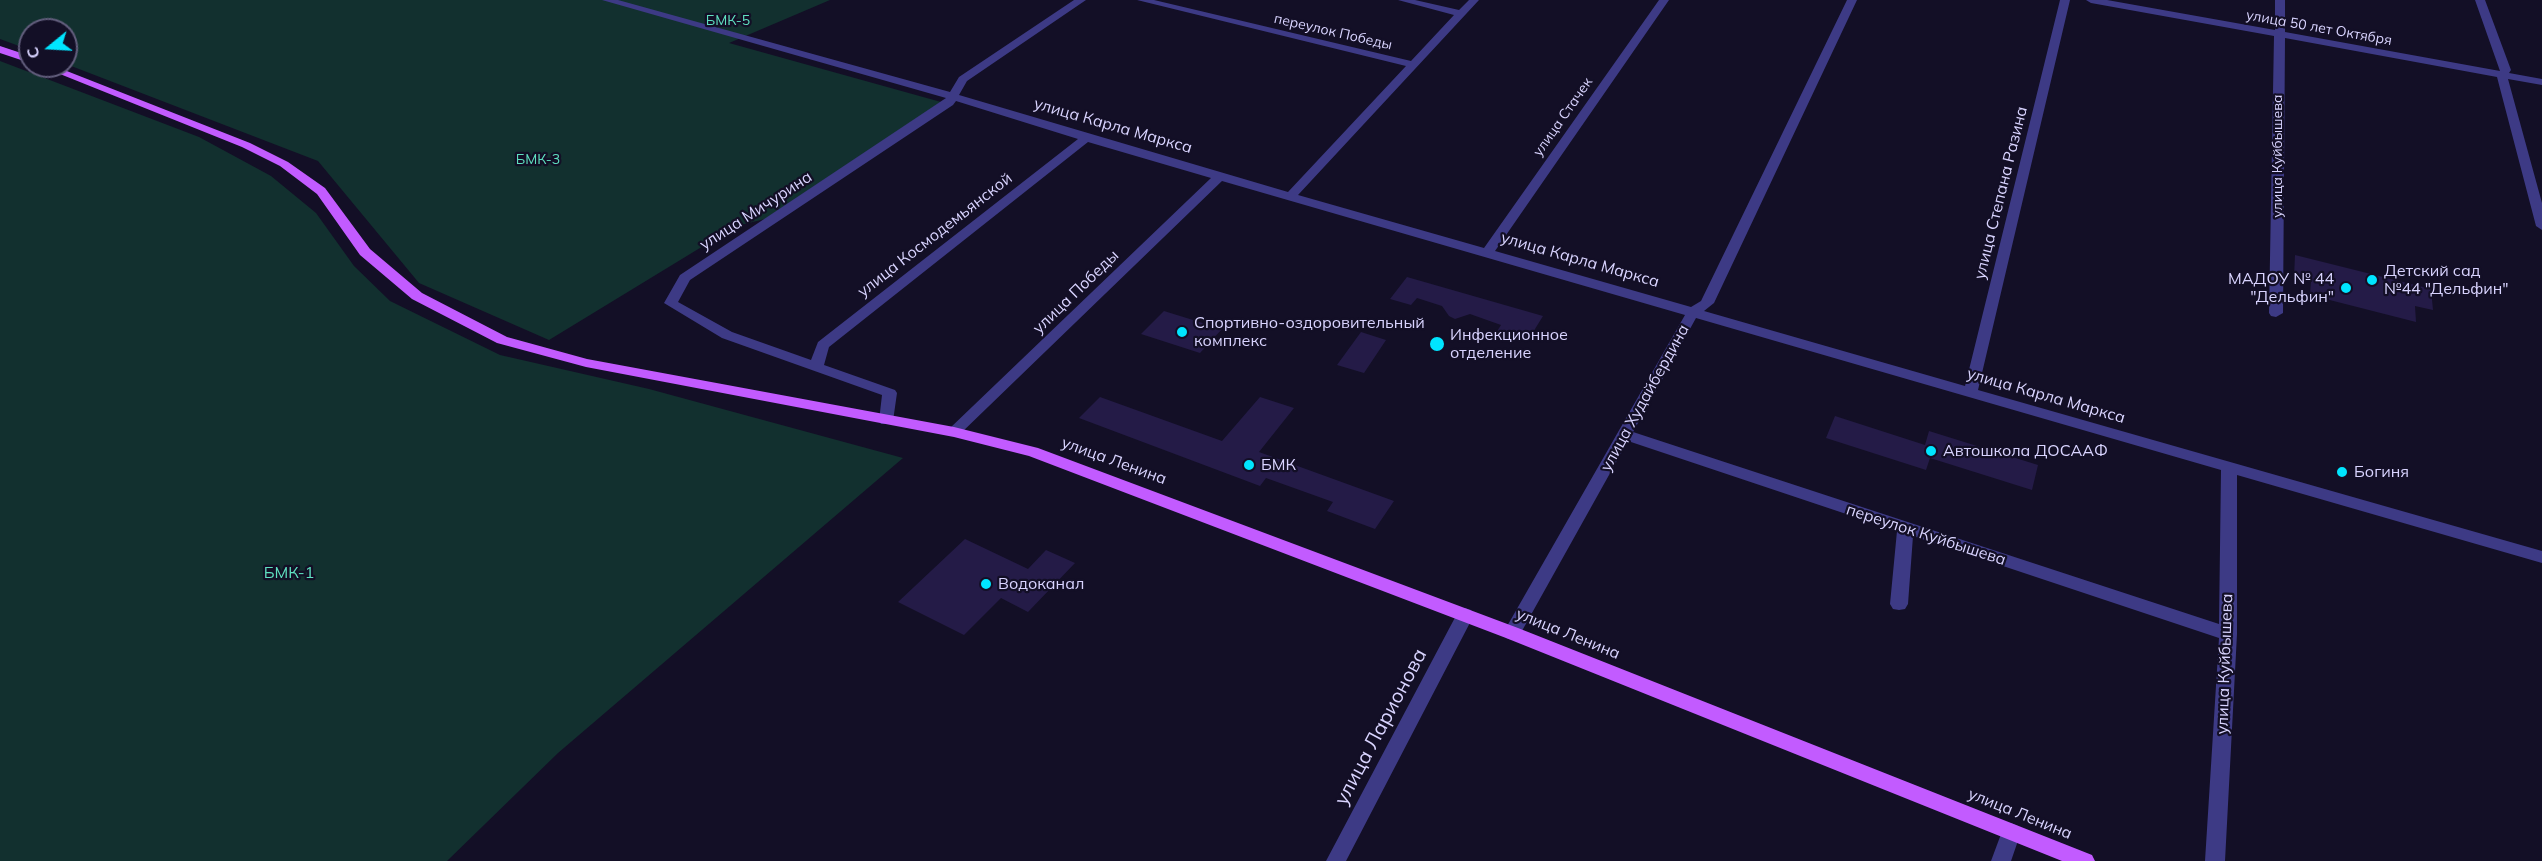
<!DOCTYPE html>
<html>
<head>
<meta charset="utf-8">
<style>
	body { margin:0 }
	#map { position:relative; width:2542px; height:861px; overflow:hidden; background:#130f26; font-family:Mulish,sans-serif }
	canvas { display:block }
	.north { position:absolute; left:18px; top:18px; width:60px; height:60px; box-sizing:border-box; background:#130f26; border:2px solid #625e7d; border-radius:50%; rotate:252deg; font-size:16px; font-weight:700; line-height:24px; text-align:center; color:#d9d4ff }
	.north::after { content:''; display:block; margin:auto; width:21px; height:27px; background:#00e5ff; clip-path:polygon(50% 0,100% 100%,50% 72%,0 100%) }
</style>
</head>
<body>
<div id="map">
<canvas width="2542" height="861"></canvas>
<div class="north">С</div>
</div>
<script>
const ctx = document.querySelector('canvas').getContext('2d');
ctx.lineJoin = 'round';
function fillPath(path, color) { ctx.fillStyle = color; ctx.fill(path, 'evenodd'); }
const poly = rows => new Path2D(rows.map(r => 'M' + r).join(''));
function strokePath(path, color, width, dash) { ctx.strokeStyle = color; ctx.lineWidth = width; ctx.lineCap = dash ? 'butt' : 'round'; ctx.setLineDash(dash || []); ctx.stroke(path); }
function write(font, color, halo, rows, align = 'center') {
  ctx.font = font + ' Mulish,sans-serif'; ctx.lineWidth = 4.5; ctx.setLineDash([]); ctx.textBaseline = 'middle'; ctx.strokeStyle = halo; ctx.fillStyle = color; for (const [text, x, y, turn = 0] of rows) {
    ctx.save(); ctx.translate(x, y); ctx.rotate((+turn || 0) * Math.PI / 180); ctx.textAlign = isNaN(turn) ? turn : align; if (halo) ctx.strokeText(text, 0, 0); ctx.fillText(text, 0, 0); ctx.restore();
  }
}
const green = poly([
	[0,0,830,0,729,43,941,102,765,219,736,226,549,340,419,283,318,161,66,64,66,30,30,30,30,50,0,39],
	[0,61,199,137,271,176,316,213,354,266,390,301,500,355,649,389,903,458,558,753,447,861,0,861]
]);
const building = poly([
	[2295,255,2431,289,2433,310,2415,306,2416,322,2310,295,2311,281,2294,277],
	[1407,277,1543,316,1527,342,1496,333,1501,325,1470,314,1455,319,1449,316,1442,306,1417,298,1411,305,1390,299],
	[1164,311,1222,329,1200,353,1141,334],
	[1361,332,1386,340,1364,373,1337,365],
	[1100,397,1222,441,1260,397,1294,408,1259,452,1394,501,1375,529,1327,511,1333,502,1266,478,1260,486,1079,418],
	[1835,416,1925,445,1929,431,2038,465,2032,490,1930,458,1926,470,1826,438],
	[965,539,1028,569,1046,550,1075,563,1028,612,1001,598,964,635,898,602]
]);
const minor = poly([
	[602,0,618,0,950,92,959,77,1074,0,1086,0,967,81,959,95,1288,192,1406,66,1137,0,1154,0,1411,61,1454,15,1398,0,1415,0,1459,10,1469,0,1479,0,1298,195,1484,248,1659,0,1669,0,1495,251,1691,307,1701,301,1847,0,1857,0,1714,303,1704,311,1965,386,2060,0,2070,0,1978,390,2542,551,2542,563,2237,475,2237,634,2225,861,2205,861,2219,638,1913,536,1908,604,1905,609,1899,610,1893,609,1890,604,1897,531,1628,441,1518,638,1512,640,1506,638,1503,633,1506,628,1685,315,1222,181,959,435,949,435,946,432,949,429,1211,178,1088,142,829,347,824,365,895,390,897,393,893,421,891,424,881,424,879,421,882,395,722,338,664,303,680,275,946,98,602,0],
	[956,101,1078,139,818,342,811,360,732,332,678,302,690,280,953,105,956,101],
	[1696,318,2221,470,2219,624,1633,432,1696,318],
	[2086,0,2107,0,2275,30,2275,0,2285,0,2285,32,2500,71,2475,0,2485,0,2511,70,2509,73,2542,79,2542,85,2508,79,2542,203,2542,230,2536,226,2497,77,2285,38,2283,313,2276,317,2271,316,2269,313,2274,36,2091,3,2086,0],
	[1465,608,1471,610,1474,615,1346,861,1326,861,1459,610,1465,608],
	[2011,823,2018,826,2021,832,2011,861,1991,861,2004,826,2011,823]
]);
const major = poly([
	[0,46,30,56,30,63,0,53,0,46],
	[40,66,54,66,250,143,288,162,325,188,370,249,422,293,507,337,587,359,954,427,1038,448,1518,628,2092,855,2095,861,2062,861,1506,638,1029,456,954,437,586,367,497,343,412,299,360,255,317,194,280,166,242,147,40,66]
]);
const markers = [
	[2372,280,6,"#00e5ff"],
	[2346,288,6,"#00e5ff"],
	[1182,332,6,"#00e5ff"],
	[1437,344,8,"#00e5ff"],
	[1931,451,6,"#00e5ff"],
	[1249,465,6,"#00e5ff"],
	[2342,472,6,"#00e5ff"],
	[986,584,6,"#00e5ff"]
];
const farParknames = [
	["БМК-5",728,21],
	["БМК-3",538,160]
];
const farStreetnames = [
	["улица 50 лет Октября",2319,28,10],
	["переулок Победы",1333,32,13],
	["улица Стачек",1563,117,-55],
	["улица Куйбышева",2278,156,-90]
];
const streetNames = [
	["улица Карла Маркса",1113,126,16],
	["улица Степана Разина",2001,193,-76],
	["улица Мичурина",756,211,-33],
	["улица Космодемьянской",935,235,-38],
	["улица Карла Маркса",1580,260,16],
	["улица Победы",1076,292,-44],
	["улица Карла Маркса",2046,396,16],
	["улица Худайбердина",1645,398,-61],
	["улица Ленина",1114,461,20],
	["переулок Куйбышева",1926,535,18],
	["улица Ленина",1568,634,22],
	["улица Куйбышева",2225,664,-88],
	["улица Ленина",2020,814,22]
];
const poiNames = [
	["Детский сад",2384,271],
	["№44 \"Дельфин\"",2384,289],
	["МАДОУ № 44",2334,279,"right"],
	["\"Дельфин\"",2334,297,"right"],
	["Спортивно-оздоровительный",1194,323],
	["комплекс",1194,341],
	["Инфекционное",1450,335],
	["отделение",1450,353],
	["Автошкола ДОСААФ",1943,451],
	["БМК",1261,465],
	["Богиня",2354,472],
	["Водоканал",998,584]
];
const parkNames = [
	["БМК-1",289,573]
];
const nearStreetnames = [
	["улица Ларионова",1381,727,-62]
];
fillPath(green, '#12302f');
fillPath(building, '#241b47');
fillPath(minor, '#3d3a85');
fillPath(major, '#c25bff');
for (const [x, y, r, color] of markers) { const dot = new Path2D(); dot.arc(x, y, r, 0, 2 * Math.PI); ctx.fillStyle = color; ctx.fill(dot); strokePath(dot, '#130f26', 2); }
write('14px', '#5fe0c0', '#130f26', farParknames);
write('14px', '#d9d4ff', '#130f26', farStreetnames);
write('16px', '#d9d4ff', '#130f26', streetNames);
write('16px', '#d9d4ff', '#130f26', poiNames, 'left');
write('16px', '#5fe0c0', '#130f26', parkNames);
write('20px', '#d9d4ff', '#130f26', nearStreetnames);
</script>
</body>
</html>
